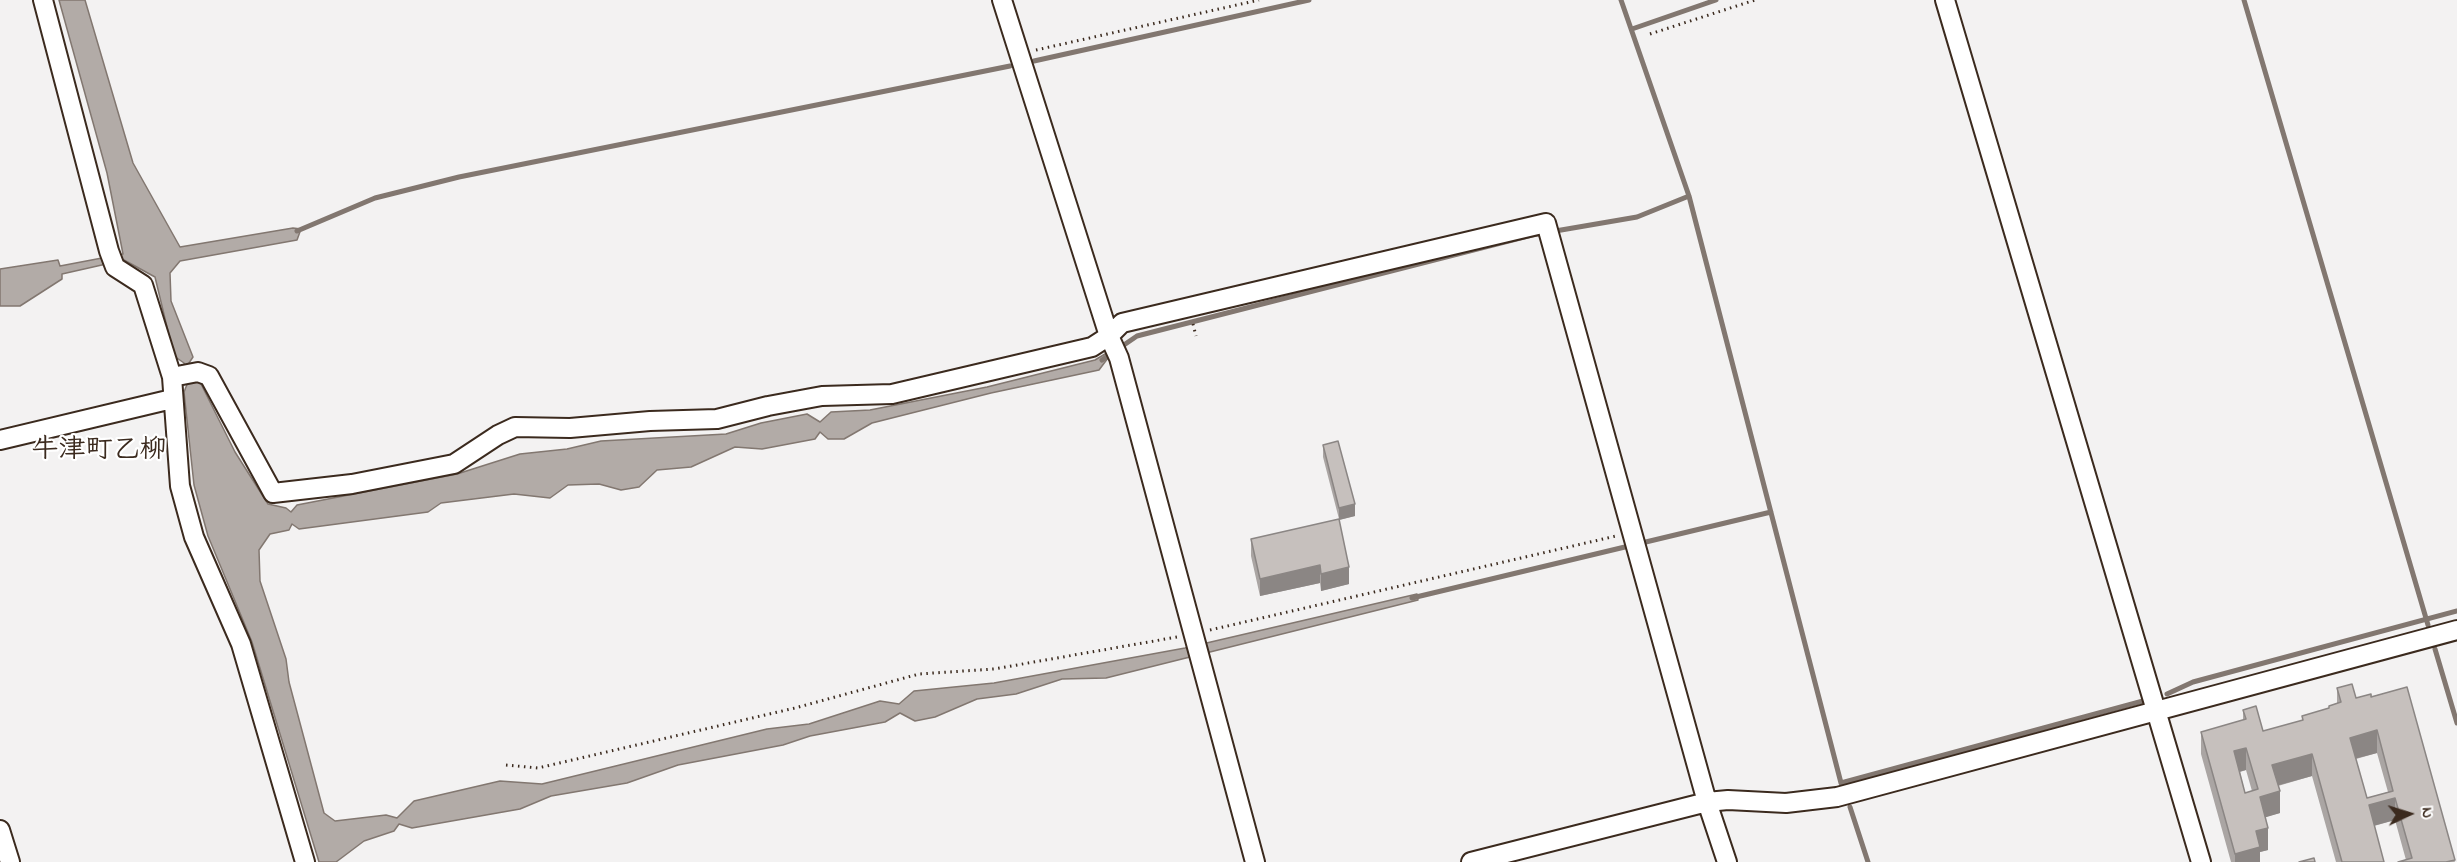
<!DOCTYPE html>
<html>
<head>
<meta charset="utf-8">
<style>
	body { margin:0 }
	#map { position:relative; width:2457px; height:862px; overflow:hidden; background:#f3f2f2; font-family:"Indie Flower",sans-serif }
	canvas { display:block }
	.north { position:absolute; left:2379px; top:784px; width:60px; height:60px; -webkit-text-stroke:4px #fff; paint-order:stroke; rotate:86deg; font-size:16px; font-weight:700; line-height:24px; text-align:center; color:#3b2a1e }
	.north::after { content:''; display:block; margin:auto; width:21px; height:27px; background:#3b2a1e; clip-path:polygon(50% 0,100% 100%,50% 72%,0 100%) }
</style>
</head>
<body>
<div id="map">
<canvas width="2457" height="862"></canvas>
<div class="north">N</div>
</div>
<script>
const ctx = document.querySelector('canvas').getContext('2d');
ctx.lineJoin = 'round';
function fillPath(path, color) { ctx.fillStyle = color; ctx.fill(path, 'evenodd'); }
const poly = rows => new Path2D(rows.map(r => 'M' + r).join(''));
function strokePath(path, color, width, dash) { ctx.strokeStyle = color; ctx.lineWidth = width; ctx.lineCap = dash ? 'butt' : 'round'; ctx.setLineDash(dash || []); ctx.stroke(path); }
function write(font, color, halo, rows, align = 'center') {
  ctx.font = font + ' "Indie Flower","Klee One",sans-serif'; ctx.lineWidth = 4.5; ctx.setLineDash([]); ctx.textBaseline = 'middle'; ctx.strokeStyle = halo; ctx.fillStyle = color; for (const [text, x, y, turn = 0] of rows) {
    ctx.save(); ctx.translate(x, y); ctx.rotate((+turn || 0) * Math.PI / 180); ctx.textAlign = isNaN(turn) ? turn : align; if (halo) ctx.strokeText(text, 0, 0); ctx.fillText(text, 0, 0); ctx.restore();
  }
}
const water = poly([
	[59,0,85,0,133,163,180,247,293,228,301,229,297,240,180,261,170,273,171,301,193,357,189,363,195,381,201,384,235,452,268,504,286,508,291,512,297,505,457,474,520,454,567,449,601,441,726,434,761,423,807,414,820,422,831,412,870,410,987,387,1095,360,1105,354,1108,358,1099,370,991,393,872,423,844,439,828,439,820,432,815,439,762,449,735,447,691,467,657,470,639,487,621,490,599,484,568,485,550,498,514,494,441,503,428,512,299,529,292,524,289,530,270,534,259,550,260,581,286,659,289,682,324,813,335,821,386,815,397,818,414,801,500,781,542,784,767,729,809,724,880,701,899,704,914,691,994,683,1185,648,1417,594,1418,600,1106,678,1062,679,1016,694,977,699,935,717,915,721,900,713,885,722,810,736,783,745,678,765,627,783,551,796,520,809,412,828,399,824,394,831,364,841,336,862,319,862,252,642,208,536,194,485,184,392,188,382,184,363,174,356,155,277,124,260,62,274,62,279,20,306,0,306,0,269,58,260,60,266,123,254,107,173,59,0]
]);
const stream = poly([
	[1621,0,1689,196,1841,783,2143,701],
	[2244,0,2428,625],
	[1632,29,1716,0],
	[1034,61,1309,0],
	[297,231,375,198,459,177,1010,66],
	[1102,360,1137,336,1532,235,1637,217,1689,196],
	[1412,598,1771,512],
	[2435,649,2457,723],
	[2167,694,2193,682,2457,611],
	[1850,807,1868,862]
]);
const path = poly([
	[1650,34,1755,0],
	[1036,50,1259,0],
	[1193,324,1196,336],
	[1210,630,1616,536],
	[506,765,538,768,795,708,919,674,994,669,1177,637]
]);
const minor = poly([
	[43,0,109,251,115,267,143,285,172,377],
	[1002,0,1109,336,1119,358,1255,862],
	[1945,0,2201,862],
	[0,440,172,399],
	[0,830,10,862],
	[305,862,241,644,194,537,180,486,172,377,198,372,209,376,273,493,352,484,454,464,498,435,515,427,570,428,650,421,717,419,768,406,822,396,892,394,1092,347,1109,336,1122,323,1546,223,1707,802,1727,862],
	[1471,862,1707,802,1728,800,1786,803,1837,797,2457,630]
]);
const wall = poly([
	[1323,445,1355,516,1339,520,1349,584,1321,591,1320,583,1260,596,1251,556,1251,539,1339,519,1323,457],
	[2337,688,2356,698,2371,694,2455,862,2406,860,2395,820,2374,826,2384,862,2336,862,2312,776,2278,786,2280,813,2265,817,2268,850,2260,852,2260,862,2231,862,2201,754,2201,732,2243,720,2243,710,2263,731,2302,721,2302,716,2329,709,2329,706,2337,703],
	[2377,753,2388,792,2367,798,2356,759],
	[2246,770,2252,791,2245,793,2240,772]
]);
const shadedWall = poly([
	[1355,504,1355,516,1339,520,1339,508],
	[1320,565,1320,583,1260,596,1260,579],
	[1349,567,1349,584,1321,591,1321,574],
	[2377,730,2377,753,2350,760,2350,738],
	[2246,748,2246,770,2234,773,2234,751],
	[2312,754,2312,776,2272,787,2272,765],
	[2280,791,2280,813,2260,819,2260,797],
	[2395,798,2395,820,2369,827,2369,805],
	[2268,828,2268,850,2260,852,2260,862,2235,862,2235,854,2256,831]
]);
const building = poly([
	[1338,441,1355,504,1339,508,1323,445,1338,441],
	[1339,519,1349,567,1321,574,1320,565,1260,579,1251,539,1339,519],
	[2352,684,2356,698,2371,694,2371,697,2407,687,2455,860,2446,862,2398,862,2412,858,2395,798,2369,805,2384,862,2342,862,2312,754,2272,765,2280,791,2260,797,2268,828,2256,831,2260,847,2235,854,2201,732,2246,719,2243,710,2256,706,2263,731,2303,720,2302,716,2329,708,2329,706,2341,702,2337,688,2352,684],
	[2377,730,2393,791,2367,798,2350,738,2377,730],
	[2246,748,2258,789,2245,793,2234,751,2246,748],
	[2314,858,2315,862,2299,862,2314,858]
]);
const quarterNames = [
	["牛津町乙柳",99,453]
];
fillPath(water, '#b2aba7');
strokePath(water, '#827770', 1.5);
strokePath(stream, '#827770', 5);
strokePath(minor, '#3b2a1e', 22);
strokePath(path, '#3b2a1e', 3, [1.5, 4.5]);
strokePath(minor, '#fff', 18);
fillPath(wall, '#aaa5a3');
fillPath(shadedWall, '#8b8684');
fillPath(building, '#c6c0bd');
strokePath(building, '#8b8684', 1.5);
write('bold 27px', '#3b2a1e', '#fff', quarterNames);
</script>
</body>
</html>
